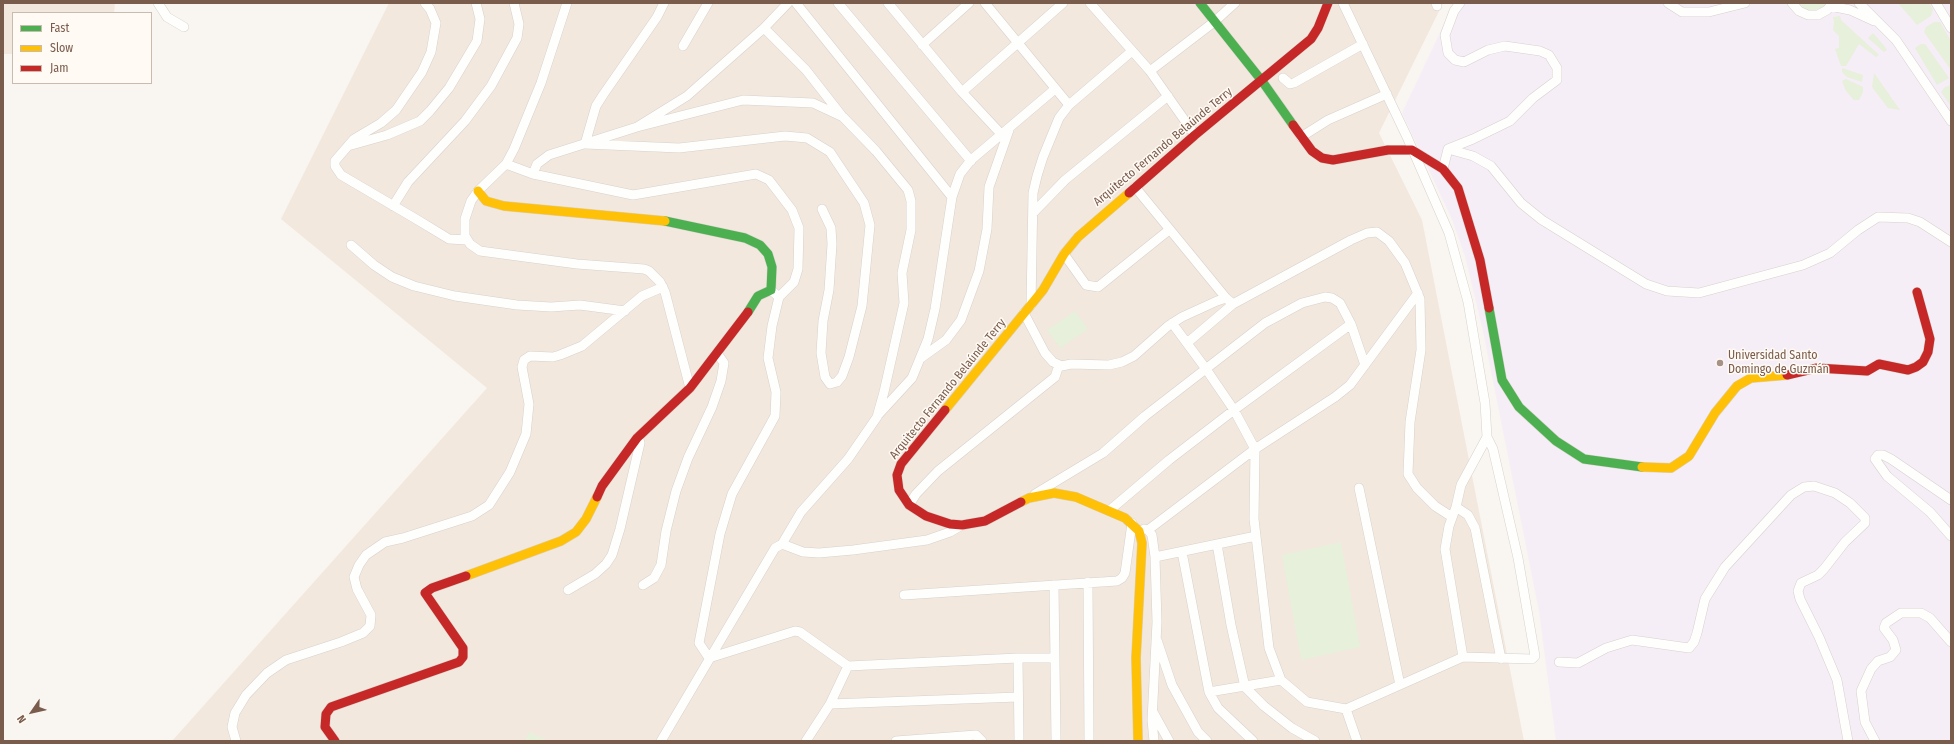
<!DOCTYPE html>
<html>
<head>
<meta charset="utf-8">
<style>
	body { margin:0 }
	#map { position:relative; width:1954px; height:744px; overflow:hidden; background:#f9f5f0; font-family:"Fira Sans Condensed",sans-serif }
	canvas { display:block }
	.frame { position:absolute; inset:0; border:4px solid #7a5c4d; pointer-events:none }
	.legend { position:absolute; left:12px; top:12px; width:140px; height:72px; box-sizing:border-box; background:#fffaf3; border:1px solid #cabbb1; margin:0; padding:5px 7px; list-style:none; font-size:12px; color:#7a5c4d }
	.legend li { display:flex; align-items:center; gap:8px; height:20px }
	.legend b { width:20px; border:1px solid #cabbb1 }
	.north { position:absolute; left:12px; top:692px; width:40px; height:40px; -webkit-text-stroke:3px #fffaf3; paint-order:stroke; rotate:236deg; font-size:11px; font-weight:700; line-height:16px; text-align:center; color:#7a5c4d }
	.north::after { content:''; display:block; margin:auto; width:14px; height:18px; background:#7a5c4d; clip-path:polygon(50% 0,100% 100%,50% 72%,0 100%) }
</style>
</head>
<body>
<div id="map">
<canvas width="1954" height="744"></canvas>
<div class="frame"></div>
<ul class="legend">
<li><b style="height:5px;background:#4caf50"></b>Fast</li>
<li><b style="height:5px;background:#ffc107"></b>Slow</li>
<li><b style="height:5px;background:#c62828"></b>Jam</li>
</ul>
<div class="north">N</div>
</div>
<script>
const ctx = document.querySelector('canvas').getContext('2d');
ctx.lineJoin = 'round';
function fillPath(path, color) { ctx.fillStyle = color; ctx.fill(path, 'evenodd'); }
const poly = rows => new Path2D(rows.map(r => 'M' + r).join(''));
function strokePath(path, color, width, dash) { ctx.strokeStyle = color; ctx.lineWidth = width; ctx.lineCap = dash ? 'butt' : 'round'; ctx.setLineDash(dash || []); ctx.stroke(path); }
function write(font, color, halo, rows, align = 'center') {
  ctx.font = font + ' "Fira Sans Condensed",sans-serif'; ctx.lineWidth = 3; ctx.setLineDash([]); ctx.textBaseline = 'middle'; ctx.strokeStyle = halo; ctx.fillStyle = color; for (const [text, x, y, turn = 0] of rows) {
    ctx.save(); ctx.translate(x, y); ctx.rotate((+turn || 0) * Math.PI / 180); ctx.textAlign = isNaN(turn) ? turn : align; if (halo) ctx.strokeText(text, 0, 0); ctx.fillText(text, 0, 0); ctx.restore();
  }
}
const residential = poly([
	[3,3,115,3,114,13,13,13,13,54,3,54],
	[389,3,1443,3,1379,133,1422,220,1524,741,172,741,487,388,281,219]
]);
const education = poly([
	[1454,3,1951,3,1951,741,1556,741,1539,611,1483,331,1465,256,1451,217,1402,113]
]);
const green = poly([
	[1798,3,1828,3,1823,8,1811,11,1806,9],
	[1898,3,1929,3,1933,10,1931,16,1917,25],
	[1840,16,1841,20,1879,55,1876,57,1859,44,1846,66,1841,66,1835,49,1839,48,1839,36,1833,30,1834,22,1833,17],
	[1934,22,1940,22,1951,41,1951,70,1924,32,1926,27],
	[1873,33,1885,47,1887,50,1884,52,1868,38],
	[1921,44,1925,44,1949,78,1937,85,1915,48],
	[1842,68,1863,75,1862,82,1847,77,1842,72],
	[1874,73,1900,110,1888,108,1872,87],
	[1846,79,1863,87,1863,92,1859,100,1854,100,1846,91,1842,81],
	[1951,85,1951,106,1941,92,1945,87],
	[1075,311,1088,329,1060,348,1047,330],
	[1341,542,1360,647,1301,660,1282,555],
	[529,732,549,741,525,741]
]);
const street = poly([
	[158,3,167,17,184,27],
	[425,3,430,9,436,23,431,52,422,72,396,110,381,123,354,139,341,154,335,161,335,166,341,175,416,219,449,239,467,240],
	[567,3,541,83,514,149,506,164,478,191,471,201,465,219,465,236,470,244,480,251,577,264,644,269,649,271,660,282,665,292,690,388],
	[664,3,657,17,603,95,596,106,585,144,679,148,785,136,807,138,830,152,864,203,870,225,862,306,849,357,842,376,837,382,830,384,825,377,821,353,823,321,829,290,832,244,831,228,822,209],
	[796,3,952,197],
	[838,3,971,161],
	[888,3,962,92,1002,135],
	[985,3,1069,105],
	[1090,3,1150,71,1195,135],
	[1343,3,1407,137,1449,233,1468,302,1485,403,1487,437,1461,485,1456,507,1449,526,1445,549,1463,657],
	[1436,3,1437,6],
	[1668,3,1682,12,1709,12,1745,3],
	[1792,3,1799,11,1808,15,1818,15,1827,10,1833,3],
	[1859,3,1896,40,1951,121],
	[1936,3,1951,28],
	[1830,6,1850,10,1874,21],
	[764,28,806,70,842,116],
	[922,45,969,3],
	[683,46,708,3],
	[1150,71,1214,22,1235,3],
	[1283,78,1290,84,1294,83,1363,44],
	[962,92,1063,3],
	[637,127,743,100,813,103,843,117,876,151,908,190,911,201,911,230,902,273,904,303,884,392,877,417,848,459,801,512,782,544],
	[1301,137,1328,120,1387,94],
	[348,146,387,135,420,121,430,111,449,88,477,41,480,19,476,3],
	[1448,149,1473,139,1510,121,1533,98,1557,80,1557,68,1549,55,1540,51,1505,46,1488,50,1464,62,1455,60,1448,53,1445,35,1454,11,1460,3],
	[506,164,533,174,633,195,756,174,769,180,792,210,799,228,798,269,794,282,779,297],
	[1443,169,1448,149,1473,156,1491,166,1521,203,1542,220,1646,284,1667,291,1699,293,1803,265,1830,253,1858,230,1878,217,1908,218,1920,222,1951,242],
	[533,174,537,164,549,155,637,127,687,96,764,28,788,3],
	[1135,187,1226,298],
	[393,206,408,182,465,121,491,86,517,38,519,24,514,3],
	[1033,213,1065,180,1168,96],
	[351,245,374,265,392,277,414,286,455,296,517,305,551,307,580,305,625,311],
	[1064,254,1086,285,1098,287,1169,230],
	[771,290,779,297,772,326,768,358,776,392,775,416,732,494,720,534,699,643,709,658,795,631,800,632,848,666,1018,658,1055,658],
	[1031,305,1033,193,1037,176,1043,157,1059,118,1069,105,1132,51],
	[1024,313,1045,353,1053,362,1062,366,1071,364,1109,365,1122,362,1134,356,1168,326,1182,317,1217,301,1226,298,1233,304],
	[1172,323,1206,369,1234,410,1255,449,1254,519,1269,648,1281,680,1307,702,1346,709,1463,657,1532,659,1535,656,1518,558,1493,449,1487,437],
	[1187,343,1233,304,1351,240,1367,233,1377,232,1389,241,1405,263,1420,299,1421,350,1410,422,1408,474,1417,488,1435,506,1452,517],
	[921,358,946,340,961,320,979,271,987,229,989,187,1009,130],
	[878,415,912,378,928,339,935,309,952,197,960,174,971,160,1055,89],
	[1359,488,1400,685],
	[1035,494,1103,453,1145,416,1265,323,1302,303,1325,297,1332,298,1340,303,1351,324,1365,365],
	[1951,500,1891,459,1883,455,1878,455,1875,459,1887,476,1930,512,1951,536],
	[909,505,916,494,938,471,1055,377,1059,365],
	[1456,507,1468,515,1475,528,1501,659],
	[1110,510,1169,460,1234,410,1351,324],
	[1144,529,1148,530,1152,535,1155,557,1157,622,1152,720,1154,741],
	[1148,530,1255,449,1335,397,1350,385,1418,293],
	[1217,544,1231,625,1245,687,1264,706,1292,728,1315,741],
	[1182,552,1209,692,1218,708,1253,741],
	[1155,557,1256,536],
	[1088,582,1089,741],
	[643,585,654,578,661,565,666,531,676,491,688,458,712,407,721,381,724,363,717,353],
	[1054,585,1056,741],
	[568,590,595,574,606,564,612,555,620,529,640,443,638,437],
	[904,595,1117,581,1122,578,1125,573,1132,523],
	[1157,640,1172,685,1198,732,1207,741],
	[1018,658,1019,741],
	[1559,662,1578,663,1606,648,1632,640,1689,648,1694,642,1697,633,1705,599,1725,567,1791,495,1804,487,1814,486,1835,493,1850,503,1865,518,1865,523,1845,542,1824,569,1818,575,1801,583,1798,591,1800,599,1819,637,1837,680,1848,741],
	[1209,692,1281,680],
	[830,704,1018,697],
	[1346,709,1357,741],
	[1153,712,1169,741],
	[236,741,232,727,235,713,246,695,267,673,286,660,341,642,363,633,370,626,371,615,357,589,354,577,359,565,366,555,385,542,403,538,472,516,489,505,510,472,526,434,529,404,522,367,524,360,530,356,553,357,560,355,582,346,642,296,663,287],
	[661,741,775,548,782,544,803,552,819,553,853,550,927,540,950,532,962,525],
	[806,741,830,704,848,666],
	[896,741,976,735,982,741],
	[1875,741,1865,722,1861,691,1871,669,1878,661,1890,657,1896,650,1893,640,1884,628,1886,623,1901,613,1921,613,1930,618,1951,642]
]);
const fast = poly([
	[1200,3,1262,81,1293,125],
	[665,221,745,238,760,245,768,254,772,267,771,290,758,296,748,312],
	[1489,308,1502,380,1519,407,1556,441,1584,459,1642,467]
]);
const slow = poly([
	[478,191,486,201,504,206,665,221],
	[945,410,1043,290,1064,254,1078,237,1129,193],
	[1642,467,1671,468,1689,456,1715,413,1737,386,1751,378,1787,375],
	[1021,502,1029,498,1054,493,1076,497,1125,518,1139,531,1142,543,1136,658,1138,741],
	[466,576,561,541,576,532,586,519,597,497]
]);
const jam = poly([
	[1293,125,1312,151,1322,158,1333,160,1388,150,1412,150,1443,169,1458,188,1480,260,1489,308],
	[1129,193,1195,135,1311,39,1318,28,1328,3],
	[1787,375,1817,368,1867,371,1879,364,1908,370,1916,367,1923,362,1928,352,1930,339,1917,292],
	[945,410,901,464,897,475,899,490,909,505,926,516,950,524,962,525,985,521,1021,502],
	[597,497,602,486,637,438,690,388,748,312],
	[335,741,325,727,326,714,331,707,459,662,463,657,463,648,425,593,432,588,466,576]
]);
const markers = [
	[1720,363,4,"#a69286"]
];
const streetNames = [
	["Arquitecto Fernando Belaúnde Terry",1163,147,-40],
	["Arquitecto Fernando Belaúnde Terry",948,389,-51]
];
const poiNames = [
	["Universidad Santo",1728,356],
	["Domingo de Guzmán",1728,370]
];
fillPath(residential, '#f2e8de');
fillPath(education, '#f6eef6');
fillPath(green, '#e7f0db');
strokePath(street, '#d7d1cb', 10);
strokePath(fast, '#d9d2cb', 10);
strokePath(slow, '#d9d2cb', 10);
strokePath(jam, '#d9d2cb', 10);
strokePath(street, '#fefefd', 9);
strokePath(fast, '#4caf50', 9);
strokePath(slow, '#ffc107', 9);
strokePath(jam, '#c62828', 9);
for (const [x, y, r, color] of markers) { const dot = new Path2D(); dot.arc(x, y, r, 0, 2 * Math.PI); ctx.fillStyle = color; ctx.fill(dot); strokePath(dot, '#fffaf3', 1.5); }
write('12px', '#7a5c4d', '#fffaf3', streetNames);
write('12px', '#7a5c4d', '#fffaf3', poiNames, 'left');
</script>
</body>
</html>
